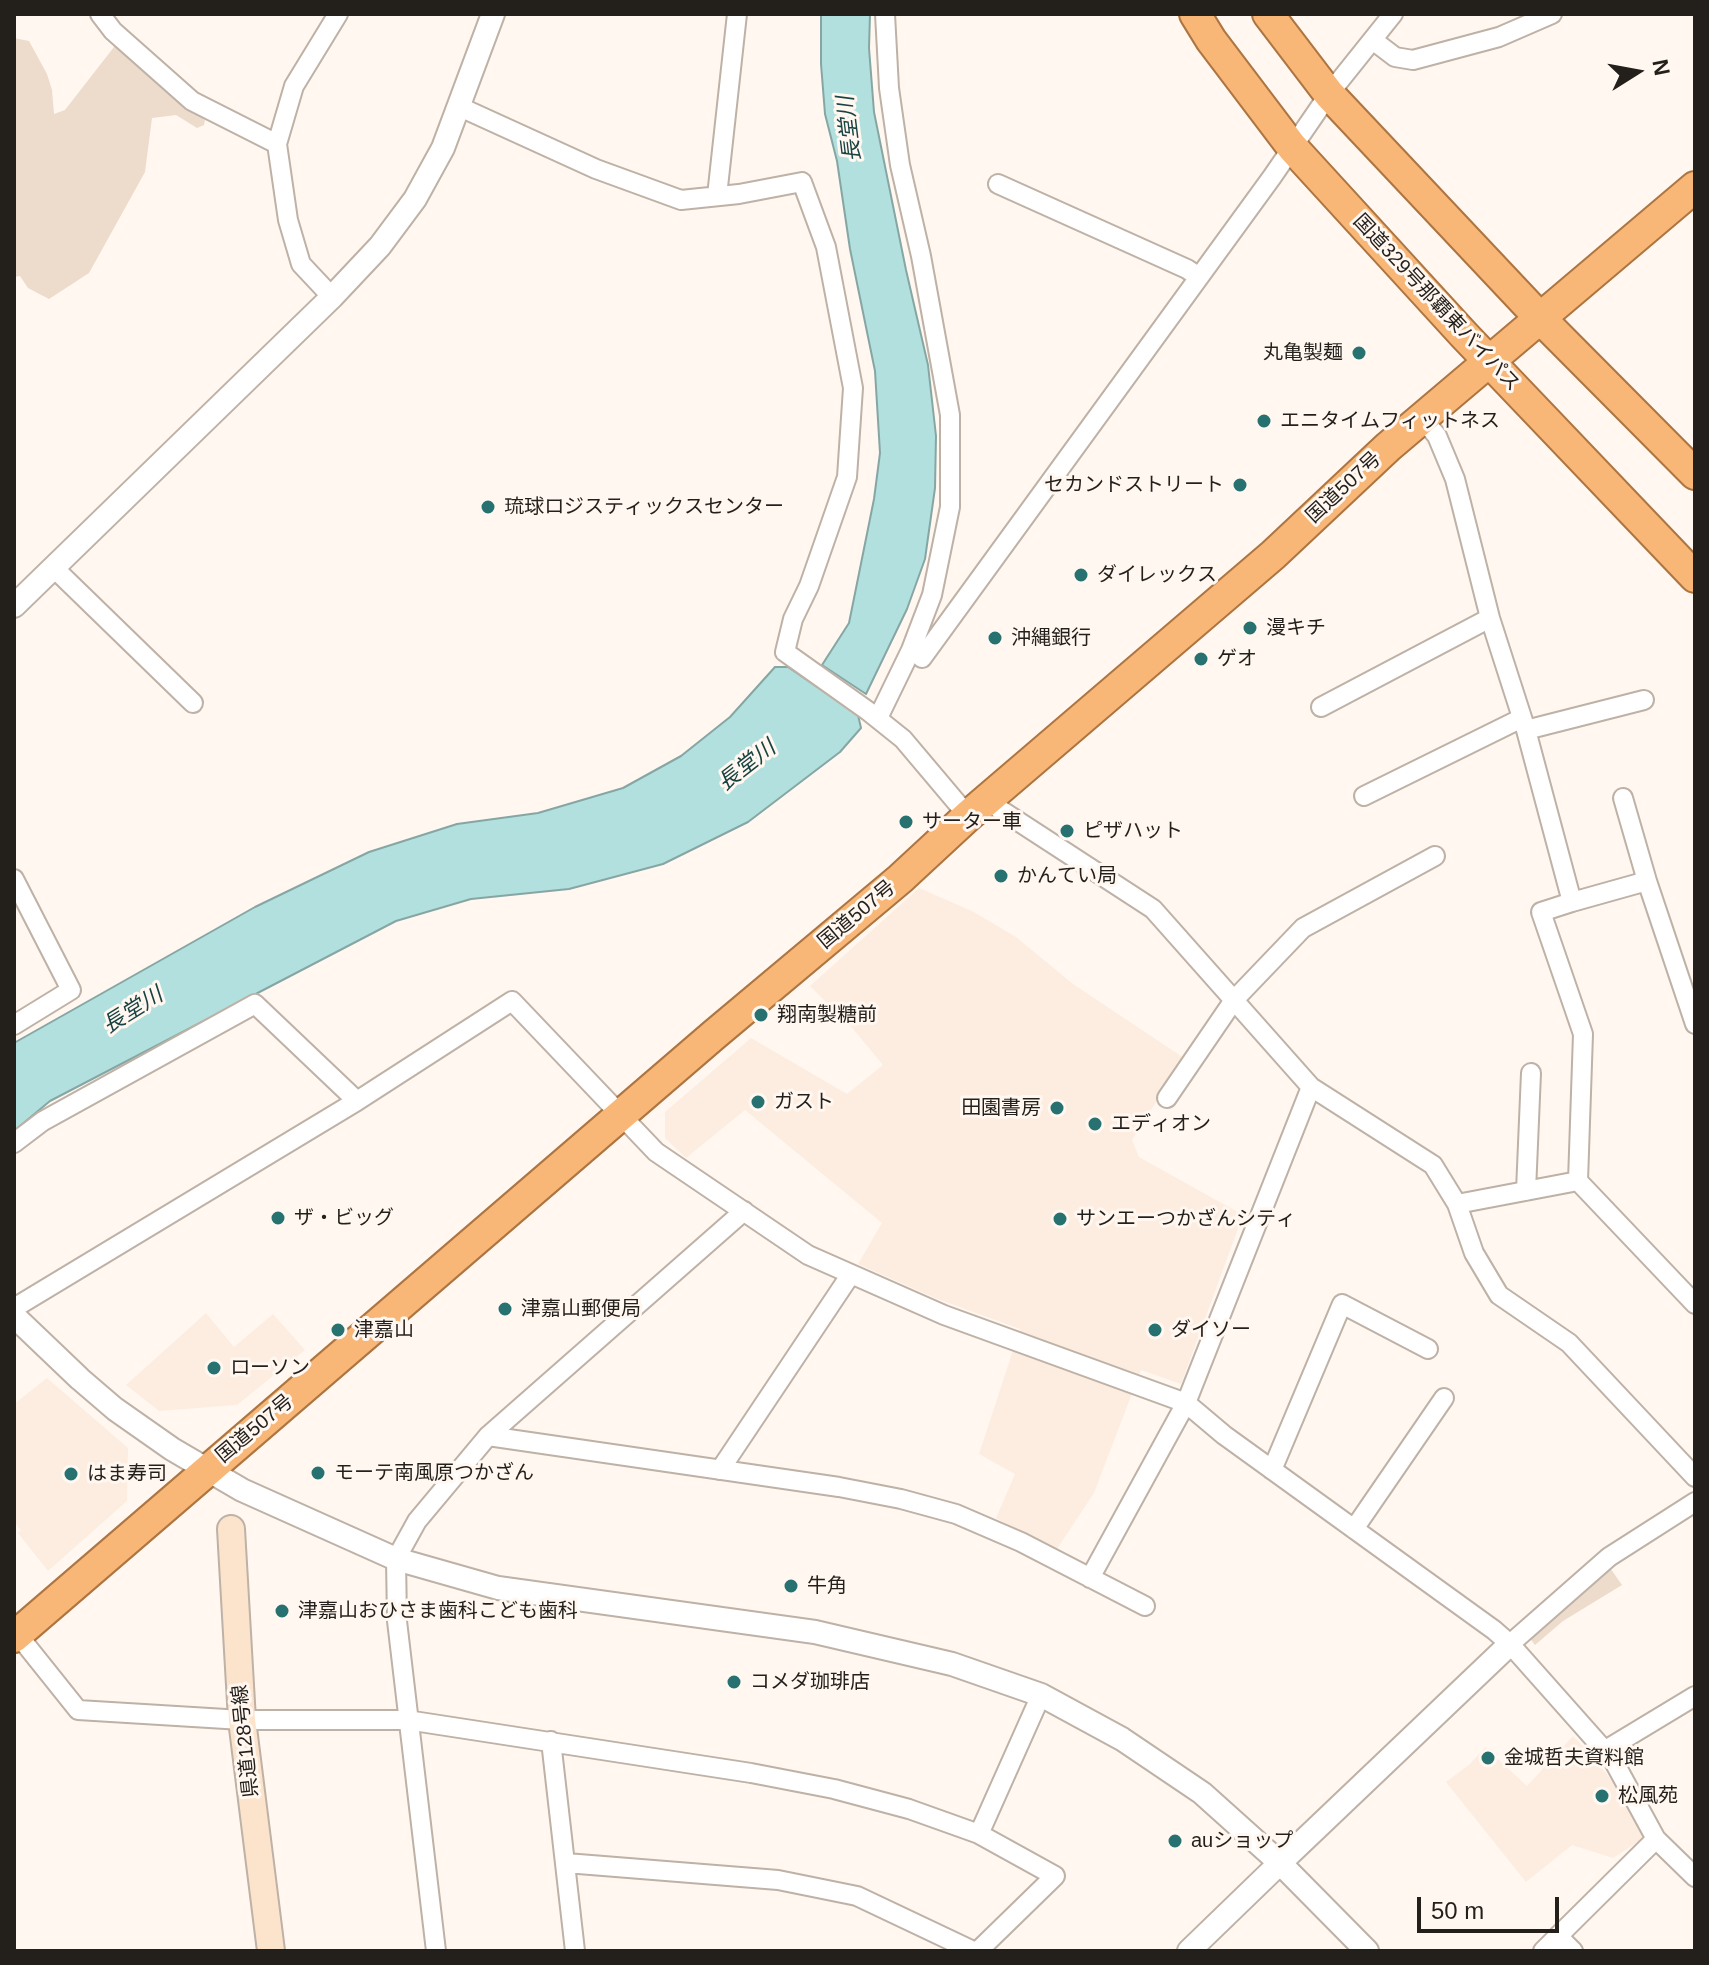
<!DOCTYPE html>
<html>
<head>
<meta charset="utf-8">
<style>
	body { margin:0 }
	#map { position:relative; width:1709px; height:1965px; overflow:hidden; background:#fff7f0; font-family:Helvetica,sans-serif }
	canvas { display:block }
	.frame { position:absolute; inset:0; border:16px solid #231f1b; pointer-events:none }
	.north { position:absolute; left:1597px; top:32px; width:80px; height:80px; -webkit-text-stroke:6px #fff7f0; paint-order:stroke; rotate:79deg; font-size:22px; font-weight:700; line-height:32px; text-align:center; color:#231f1b }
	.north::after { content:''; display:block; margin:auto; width:28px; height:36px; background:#231f1b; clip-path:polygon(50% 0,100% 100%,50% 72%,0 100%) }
	.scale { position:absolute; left:1417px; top:1897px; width:142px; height:36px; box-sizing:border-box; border:4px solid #231f1b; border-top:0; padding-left:10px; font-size:24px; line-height:28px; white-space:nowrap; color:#231f1b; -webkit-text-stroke:6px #fff7f0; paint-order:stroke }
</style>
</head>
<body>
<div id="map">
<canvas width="1709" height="1965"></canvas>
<div class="frame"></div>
<div class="north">N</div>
<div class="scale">50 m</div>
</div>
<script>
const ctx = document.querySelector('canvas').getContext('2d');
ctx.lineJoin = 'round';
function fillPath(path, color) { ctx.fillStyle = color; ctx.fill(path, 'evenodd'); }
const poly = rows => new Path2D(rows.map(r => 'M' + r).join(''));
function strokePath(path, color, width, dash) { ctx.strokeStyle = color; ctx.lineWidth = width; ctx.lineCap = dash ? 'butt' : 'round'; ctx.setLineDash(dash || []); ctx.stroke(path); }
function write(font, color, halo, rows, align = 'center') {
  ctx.font = font + ' Helvetica,"Noto Sans JP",sans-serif'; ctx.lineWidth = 6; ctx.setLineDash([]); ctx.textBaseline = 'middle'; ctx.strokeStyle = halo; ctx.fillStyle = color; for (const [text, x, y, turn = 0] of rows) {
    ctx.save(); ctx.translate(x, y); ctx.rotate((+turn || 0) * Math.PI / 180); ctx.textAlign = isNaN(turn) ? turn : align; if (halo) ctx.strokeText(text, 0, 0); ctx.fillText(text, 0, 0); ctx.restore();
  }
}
const built = poly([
	[919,888,972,911,1016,937,1073,984,1184,1058,1132,1140,1139,1157,1243,1215,1181,1384,1141,1370,1094,1493,1055,1552,996,1518,1015,1474,979,1454,1020,1329,935,1298,858,1264,882,1223,745,1110,686,1158,665,1138,665,1112,751,1038,847,1094,883,1065,853,1029,810,986],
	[206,1313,234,1347,273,1314,305,1350,237,1405,159,1411,126,1385],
	[47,1378,128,1448,127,1501,48,1571,18,1533,21,1530,14,1522,14,1404],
	[1573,1736,1595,1759,1635,1811,1644,1838,1613,1858,1572,1845,1526,1882,1446,1782,1470,1764,1485,1747,1527,1786]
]);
const green = poly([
	[14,38,29,41,47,74,52,90,54,114,65,110,114,47,119,45,205,120,204,125,197,128,176,115,152,118,145,172,89,273,49,299,28,288,20,276,14,277],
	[1608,1565,1622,1585,1563,1621,1535,1645,1529,1637]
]);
const water = poly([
	[821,14,870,14,869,48,874,112,906,270,928,365,936,436,935,488,925,559,907,609,866,694,822,665,849,623,874,499,880,453,875,371,850,249,837,161,825,114,821,64,821,14],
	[775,667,788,667,858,715,861,728,840,752,748,822,663,864,569,889,471,899,396,921,50,1101,14,1131,14,1043,255,907,369,852,457,824,538,813,623,788,681,756,730,717,775,667]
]);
const minor = poly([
	[100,14,113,31,192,101,277,144],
	[1374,41,1395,57,1413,60,1499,37,1552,14],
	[460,107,596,169,681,200,739,194,802,182,826,247,853,388,847,477,809,586,793,619,785,652,868,711,903,739,968,816],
	[998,184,1187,269,1199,277],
	[717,196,737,14],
	[332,297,301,264,288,220,277,144,294,86,338,14],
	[1422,418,1437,436,1455,479,1490,618,1526,730,1572,902,1647,881,1695,1024],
	[54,568,193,703],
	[922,658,1272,177,1329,94,1393,14],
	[1321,707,1490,618],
	[878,718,911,650,932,595,950,507,950,415,921,256,900,165,889,88,885,14],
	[1526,730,1644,700],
	[1364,796,1522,718],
	[1623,798,1647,881],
	[987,801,1153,909,1311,1087,1433,1165,1457,1204,1474,1253,1499,1295,1569,1343,1695,1477],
	[14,879,71,990,14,1025],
	[1572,902,1541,912,1583,1034,1578,1181],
	[1167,1098,1234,1000,1303,928,1435,856],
	[14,1143,43,1121,255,1004,357,1101],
	[1526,1191,1531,1073],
	[1457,1204,1578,1181,1695,1304],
	[14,1308,357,1101,512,1001,656,1152,808,1255,944,1315,1186,1403,1224,1435,1494,1630,1510,1644,1613,1760,1656,1839,1695,1877],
	[488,1436,839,1487,901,1499,956,1514,1021,1542,1145,1606],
	[720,1470,851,1274],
	[1272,1470,1342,1304,1428,1349],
	[1354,1529,1444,1398],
	[1090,1578,1186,1403,1311,1087],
	[14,1630,78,1710,242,1720,407,1720,751,1773,834,1789,909,1809,979,1834,1055,1876,978,1951],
	[1510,1644,1609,1557,1695,1502],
	[551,1741,575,1951],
	[1604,1751,1695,1696],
	[979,1834,1041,1695],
	[566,1863,778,1880,857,1896,973,1951],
	[1558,1936,1573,1951],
	[436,1951,397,1621,396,1559,417,1521,488,1436,744,1211],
	[1543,1951,1656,1839]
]);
const tertiary = poly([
	[14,606,332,297,380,246,415,199,443,148,493,14],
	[14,1316,80,1379,115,1409,172,1449,242,1490,396,1559,498,1588,815,1632,952,1664,1041,1695,1122,1739,1202,1793,1280,1863,1189,1951],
	[1367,1951,1280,1863,1510,1644]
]);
const secondary = poly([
	[231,1529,242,1720,271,1951]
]);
const trunk = poly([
	[1195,14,1211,40,1292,147,1464,335,1695,577],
	[1268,14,1329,94,1540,318,1695,474],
	[14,1637,715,1034,900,879,968,816,1273,555,1388,447,1695,187]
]);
const markers = [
	[1359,353,8,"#277270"],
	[1264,421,8,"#277270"],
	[1240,485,8,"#277270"],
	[488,507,8,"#277270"],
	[1081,575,8,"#277270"],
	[1250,628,8,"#277270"],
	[995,638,8,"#277270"],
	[1201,659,8,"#277270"],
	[906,822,8,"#277270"],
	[1067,831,8,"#277270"],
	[1001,876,8,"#277270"],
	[761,1015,8,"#277270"],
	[758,1102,8,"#277270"],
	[1057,1108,8,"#277270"],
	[1095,1124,8,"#277270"],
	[278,1218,8,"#277270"],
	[1060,1219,8,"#277270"],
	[505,1309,8,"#277270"],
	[338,1330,8,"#277270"],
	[1155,1330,8,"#277270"],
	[214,1368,8,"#277270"],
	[318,1473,8,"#277270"],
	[71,1474,8,"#277270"],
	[791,1586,8,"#277270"],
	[282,1611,8,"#277270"],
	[734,1682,8,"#277270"],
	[1488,1758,8,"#277270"],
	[1602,1796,8,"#277270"],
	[1175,1841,8,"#277270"]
];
const streetNames = [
	["国道329号那覇東バイパス",1436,303,47],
	["国道507号",1344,488,-43],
	["国道507号",857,915,-40],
	["国道507号",255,1429,-40],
	["県道128号線",246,1741,-96]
];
const poiNames = [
	["丸亀製麺",1343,353,"right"],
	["エニタイムフィットネス",1280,421],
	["セカンドストリート",1224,485,"right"],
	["琉球ロジスティックスセンター",504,507],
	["ダイレックス",1097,575],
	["漫キチ",1266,628],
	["沖縄銀行",1011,638],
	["ゲオ",1217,659],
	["サーター車",922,822],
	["ピザハット",1083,831],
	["かんてい局",1017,876],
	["翔南製糖前",777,1015],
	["ガスト",774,1102],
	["田園書房",1041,1108,"right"],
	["エディオン",1111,1124],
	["ザ・ビッグ",294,1218],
	["サンエーつかざんシティ",1076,1219],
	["津嘉山郵便局",521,1309],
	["津嘉山",354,1330],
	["ダイソー",1171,1330],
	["ローソン",230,1368],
	["モーテ南風原つかざん",334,1473],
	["はま寿司",87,1474],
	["牛角",807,1586],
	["津嘉山おひさま歯科こども歯科",298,1611],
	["コメダ珈琲店",750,1682],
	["金城哲夫資料館",1504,1758],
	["松風苑",1618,1796],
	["auショップ",1191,1841]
];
const waterNames = [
	["長堂川",850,129,-97],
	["長堂川",747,766,-38],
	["長堂川",133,1011,-32]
];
fillPath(built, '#fdede0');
fillPath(green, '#eddbcb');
fillPath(water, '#b1e0de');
strokePath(water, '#86a6a4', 2);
strokePath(minor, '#beb1a6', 22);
strokePath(tertiary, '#beb1a6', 26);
strokePath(secondary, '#beb1a6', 30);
strokePath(trunk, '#ac7541', 34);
strokePath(minor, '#fff', 18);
strokePath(tertiary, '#fff', 22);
strokePath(secondary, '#fce3cc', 26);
strokePath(trunk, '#f8b677', 30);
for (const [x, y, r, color] of markers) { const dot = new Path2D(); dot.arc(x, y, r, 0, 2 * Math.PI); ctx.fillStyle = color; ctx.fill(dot); strokePath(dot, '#fff7f0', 3); }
write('20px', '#231f1b', '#fff7f0', streetNames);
write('20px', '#231f1b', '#fff7f0', poiNames, 'left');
write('italic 22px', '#184342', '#fff7f0', waterNames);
</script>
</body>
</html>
